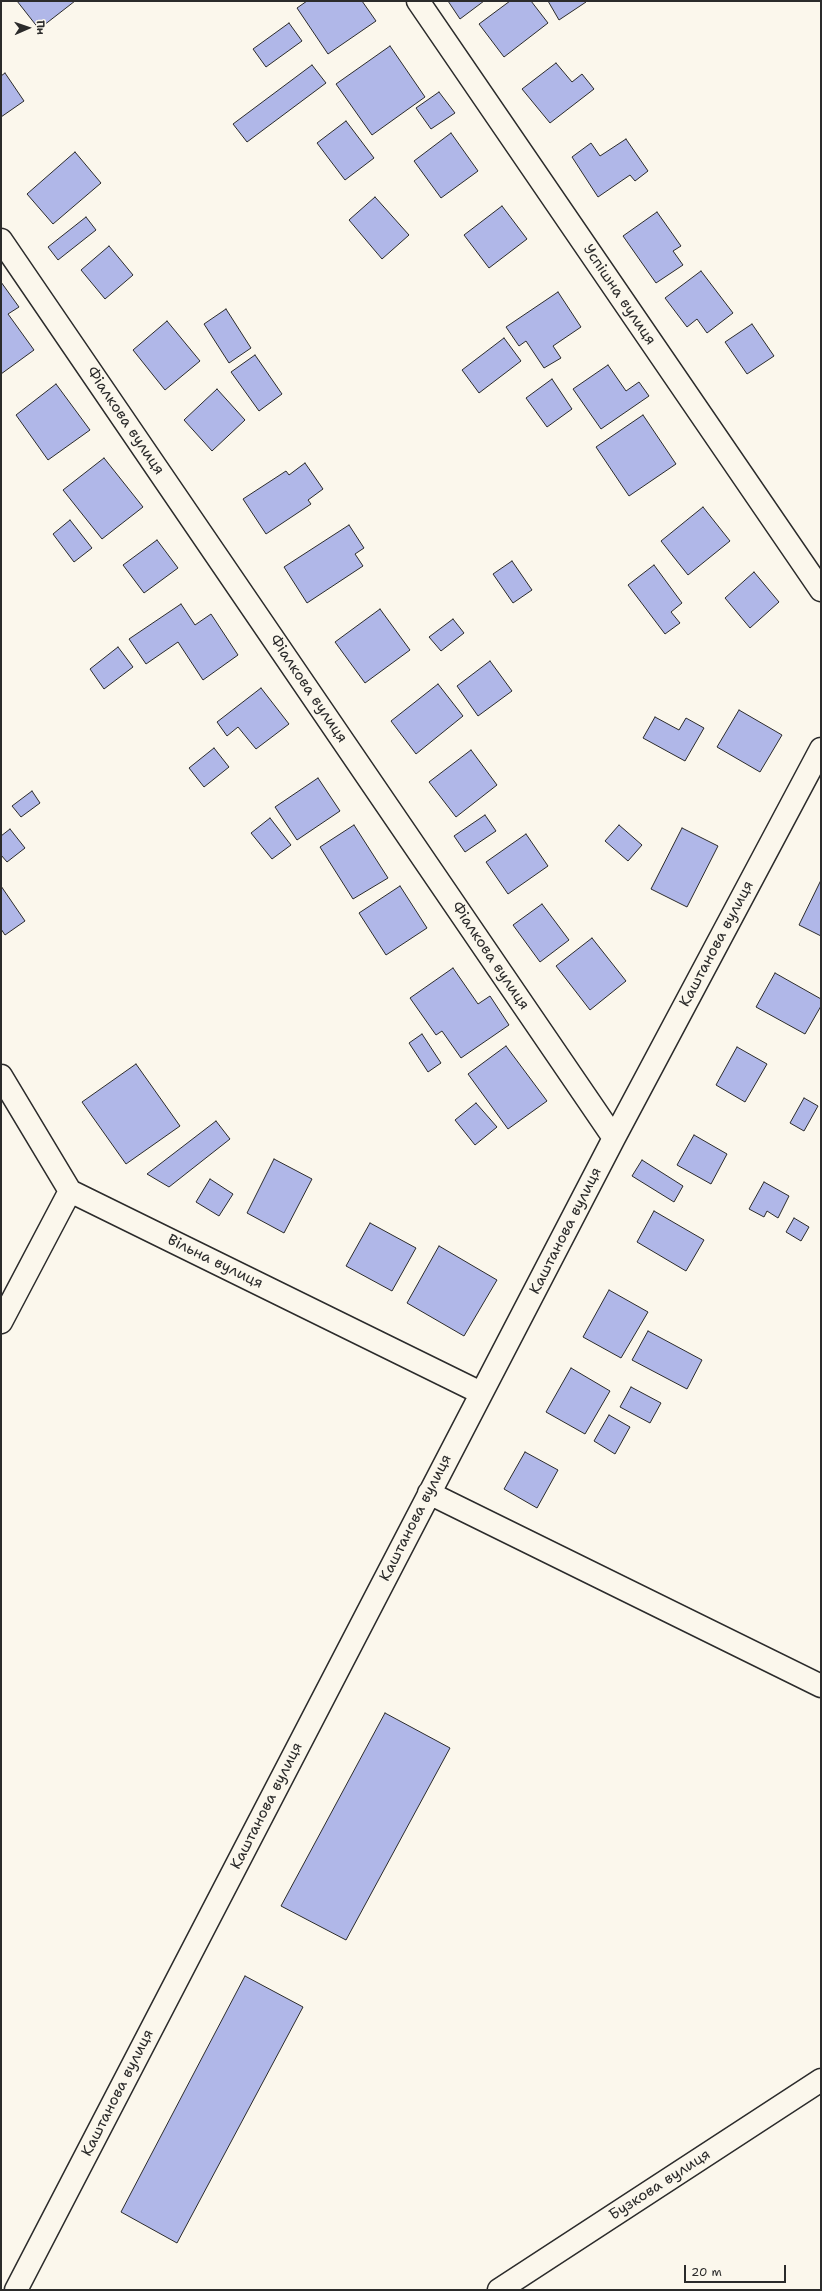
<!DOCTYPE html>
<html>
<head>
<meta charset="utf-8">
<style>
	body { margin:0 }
	#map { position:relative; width:822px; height:2291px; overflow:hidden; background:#fbf7ec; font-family:"Shantell Sans",sans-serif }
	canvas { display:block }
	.frame { position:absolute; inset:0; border:2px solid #2b2b2b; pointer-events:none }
	.north { position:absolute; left:8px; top:8px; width:40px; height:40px; -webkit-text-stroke:3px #fbf7ec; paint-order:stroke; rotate:88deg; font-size:11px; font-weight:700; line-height:16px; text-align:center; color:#2b2b2b }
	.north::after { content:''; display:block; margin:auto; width:14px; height:18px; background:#2b2b2b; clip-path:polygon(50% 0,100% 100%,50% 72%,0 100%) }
	.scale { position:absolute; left:684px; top:2265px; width:102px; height:18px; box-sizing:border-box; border:2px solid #2b2b2b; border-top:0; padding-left:5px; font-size:12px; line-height:14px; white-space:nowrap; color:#2b2b2b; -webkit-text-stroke:3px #fbf7ec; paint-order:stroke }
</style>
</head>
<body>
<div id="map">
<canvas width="822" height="2291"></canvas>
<div class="frame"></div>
<div class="north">Пн</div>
<div class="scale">20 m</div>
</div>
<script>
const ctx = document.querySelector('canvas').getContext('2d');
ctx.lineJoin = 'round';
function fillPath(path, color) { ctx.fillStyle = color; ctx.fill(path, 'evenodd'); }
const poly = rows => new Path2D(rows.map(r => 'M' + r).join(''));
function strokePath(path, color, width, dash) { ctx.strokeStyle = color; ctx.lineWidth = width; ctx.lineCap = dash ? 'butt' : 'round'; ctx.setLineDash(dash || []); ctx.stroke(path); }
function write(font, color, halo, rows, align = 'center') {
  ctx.font = font + ' "Shantell Sans",sans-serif'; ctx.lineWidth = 3.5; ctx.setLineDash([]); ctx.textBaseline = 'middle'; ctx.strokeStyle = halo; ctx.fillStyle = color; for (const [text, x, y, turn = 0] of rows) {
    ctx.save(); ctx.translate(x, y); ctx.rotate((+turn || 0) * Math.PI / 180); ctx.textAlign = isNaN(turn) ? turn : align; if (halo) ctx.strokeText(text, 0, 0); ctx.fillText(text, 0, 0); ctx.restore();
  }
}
const building = poly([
	[17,1,75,1,39,29,17,1],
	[307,1,362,1,376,21,328,54,297,8,307,1],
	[448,1,484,1,460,19,448,1],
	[510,1,531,1,548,23,504,57,479,24,510,1],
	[548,1,586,1,586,2,559,20,548,1],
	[289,23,302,41,266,67,253,49,289,23],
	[390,46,425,97,372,135,336,84,390,46],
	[556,63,572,82,582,74,594,89,550,123,522,89,556,63],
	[312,65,326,83,247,142,233,124,312,65],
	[5,73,24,101,1,117,1,76,5,73],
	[439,92,455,113,431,129,416,108,439,92],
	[346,121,374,158,345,180,317,143,346,121],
	[451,133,478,171,441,198,414,161,451,133],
	[626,139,648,171,635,181,630,175,598,197,572,157,591,143,600,156,626,139],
	[75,152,101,183,53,224,27,194,75,152],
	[375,197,409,235,382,259,349,220,375,197],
	[502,206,527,239,489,268,464,235,502,206],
	[657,212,681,246,673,251,683,265,656,283,623,236,657,212],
	[86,217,96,230,58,260,48,247,86,217],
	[109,246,133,275,105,299,81,270,109,246],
	[701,271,733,313,707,333,697,319,687,327,665,298,701,271],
	[1,282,19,307,8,314,34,350,1,374,1,282],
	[558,292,581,327,553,346,561,358,544,368,526,341,519,346,506,327,558,292],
	[226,309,251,348,229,363,204,324,226,309],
	[167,321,200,361,165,390,133,350,167,321],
	[752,324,774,356,747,374,725,342,752,324],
	[504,338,521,361,479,393,462,370,504,338],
	[255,355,282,394,259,411,231,372,255,355],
	[608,365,626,391,639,382,649,396,601,429,573,389,608,365],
	[552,379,572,409,547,427,526,398,552,379],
	[56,384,90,430,48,460,16,415,56,384],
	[217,389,245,420,212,451,184,420,217,389],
	[643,415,676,464,629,496,596,447,643,415],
	[104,458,143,507,102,539,63,490,104,458],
	[305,463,323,489,308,500,311,504,266,534,243,499,286,471,289,475,305,463],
	[703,507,730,541,688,575,661,541,703,507],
	[70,520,92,548,74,562,53,534,70,520],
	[349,525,364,548,355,554,363,566,307,603,284,567,349,525],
	[157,540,178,568,144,593,123,565,157,540],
	[512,561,532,590,513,603,493,574,512,561],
	[654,565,682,603,671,612,680,623,665,634,628,585,654,565],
	[754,572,779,602,750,628,725,598,754,572],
	[181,604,195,625,211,614,238,655,203,680,178,642,146,664,129,639,181,604],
	[380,609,410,650,365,683,335,642,380,609],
	[453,619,464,633,441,651,429,637,453,619],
	[118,647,133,667,104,689,90,669,118,647],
	[490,661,512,691,478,716,457,686,490,661],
	[438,684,463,716,416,754,391,721,438,684],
	[261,688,289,724,256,749,238,727,227,736,217,722,261,688],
	[739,710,782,735,760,772,717,747,739,710],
	[655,717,679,730,686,718,704,728,685,761,643,738,655,717],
	[214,748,229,767,204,787,189,768,214,748],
	[471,750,497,785,456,817,429,782,471,750],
	[318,778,340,811,297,840,275,807,318,778],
	[32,791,40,803,21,817,12,806,32,791],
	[485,815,496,831,465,852,454,836,485,815],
	[270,818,291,845,272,859,251,833,270,818],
	[354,825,388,878,353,899,320,847,354,825],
	[619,825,642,845,628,861,605,841,619,825],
	[682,828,718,846,687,907,651,889,682,828],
	[10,829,25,848,7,862,1,855,1,836,10,829],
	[526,834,548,866,508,894,486,862,526,834],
	[821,880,821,936,799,925,821,880],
	[1,886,25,921,5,935,1,929,1,886],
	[400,886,427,928,386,955,359,913,400,886],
	[542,904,569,940,540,962,513,925,542,904],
	[592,938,626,981,590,1010,556,966,592,938],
	[453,968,478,1004,490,996,509,1025,461,1058,442,1031,436,1035,410,998,453,968],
	[775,973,821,999,821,1006,805,1034,756,1007,775,973],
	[422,1034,441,1063,428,1072,409,1043,422,1034],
	[506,1046,547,1101,508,1129,468,1074,506,1046],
	[737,1047,767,1064,745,1102,716,1085,737,1047],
	[136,1064,180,1126,126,1164,82,1102,136,1064],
	[804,1098,818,1106,804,1131,790,1123,804,1098],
	[476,1103,497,1127,475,1145,455,1120,476,1103],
	[216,1121,230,1139,169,1187,147,1174,216,1121],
	[694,1135,727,1154,711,1184,677,1165,694,1135],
	[274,1159,312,1179,284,1233,247,1213,274,1159],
	[642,1160,683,1186,674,1202,632,1176,642,1160],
	[210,1179,233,1194,219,1216,196,1202,210,1179],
	[764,1182,789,1196,778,1218,767,1211,764,1217,749,1209,764,1182],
	[654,1211,704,1240,686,1271,637,1242,654,1211],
	[794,1218,809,1227,801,1241,786,1232,794,1218],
	[370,1223,416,1248,392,1291,346,1266,370,1223],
	[439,1246,497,1280,464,1336,407,1303,439,1246],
	[609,1290,648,1312,621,1358,583,1337,609,1290],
	[648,1331,702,1360,687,1389,632,1360,648,1331],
	[571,1368,610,1391,585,1434,546,1412,571,1368],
	[631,1387,661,1403,650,1423,620,1407,631,1387],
	[609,1415,630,1427,615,1454,594,1441,609,1415],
	[525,1452,558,1470,537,1508,504,1489,525,1452],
	[385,1713,450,1748,346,1940,281,1906,385,1713],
	[245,1976,303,2007,177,2243,121,2212,245,1976]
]);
const street = poly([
	[418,1,821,590],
	[1,240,614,1138],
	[1,1076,70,1191,481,1393],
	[1,1322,70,1191],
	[429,1493,821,1686],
	[16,2290,614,1138,821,749],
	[499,2290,821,2080]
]);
const streetNames = [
	["Успішна вулиця",619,295,56],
	["Фіалкова вулиця",125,421,56],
	["Фіалкова вулиця",308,689,56],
	["Каштанова вулиця",717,944,-62],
	["Фіалкова вулиця",490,956,56],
	["Каштанова вулиця",566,1231,-63],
	["Вільна вулиця",215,1262,26],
	["Каштанова вулиця",416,1518,-63],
	["Каштанова вулиця",267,1806,-63],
	["Каштанова вулиця",118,2093,-63],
	["Бузкова вулиця",660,2185,-33]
];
fillPath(building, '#b0b7e8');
strokePath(building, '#2b2b2b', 1);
strokePath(street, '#2b2b2b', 25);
strokePath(street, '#fbf7ec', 22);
write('15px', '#2b2b2b', '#fbf7ec', streetNames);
</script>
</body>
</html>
